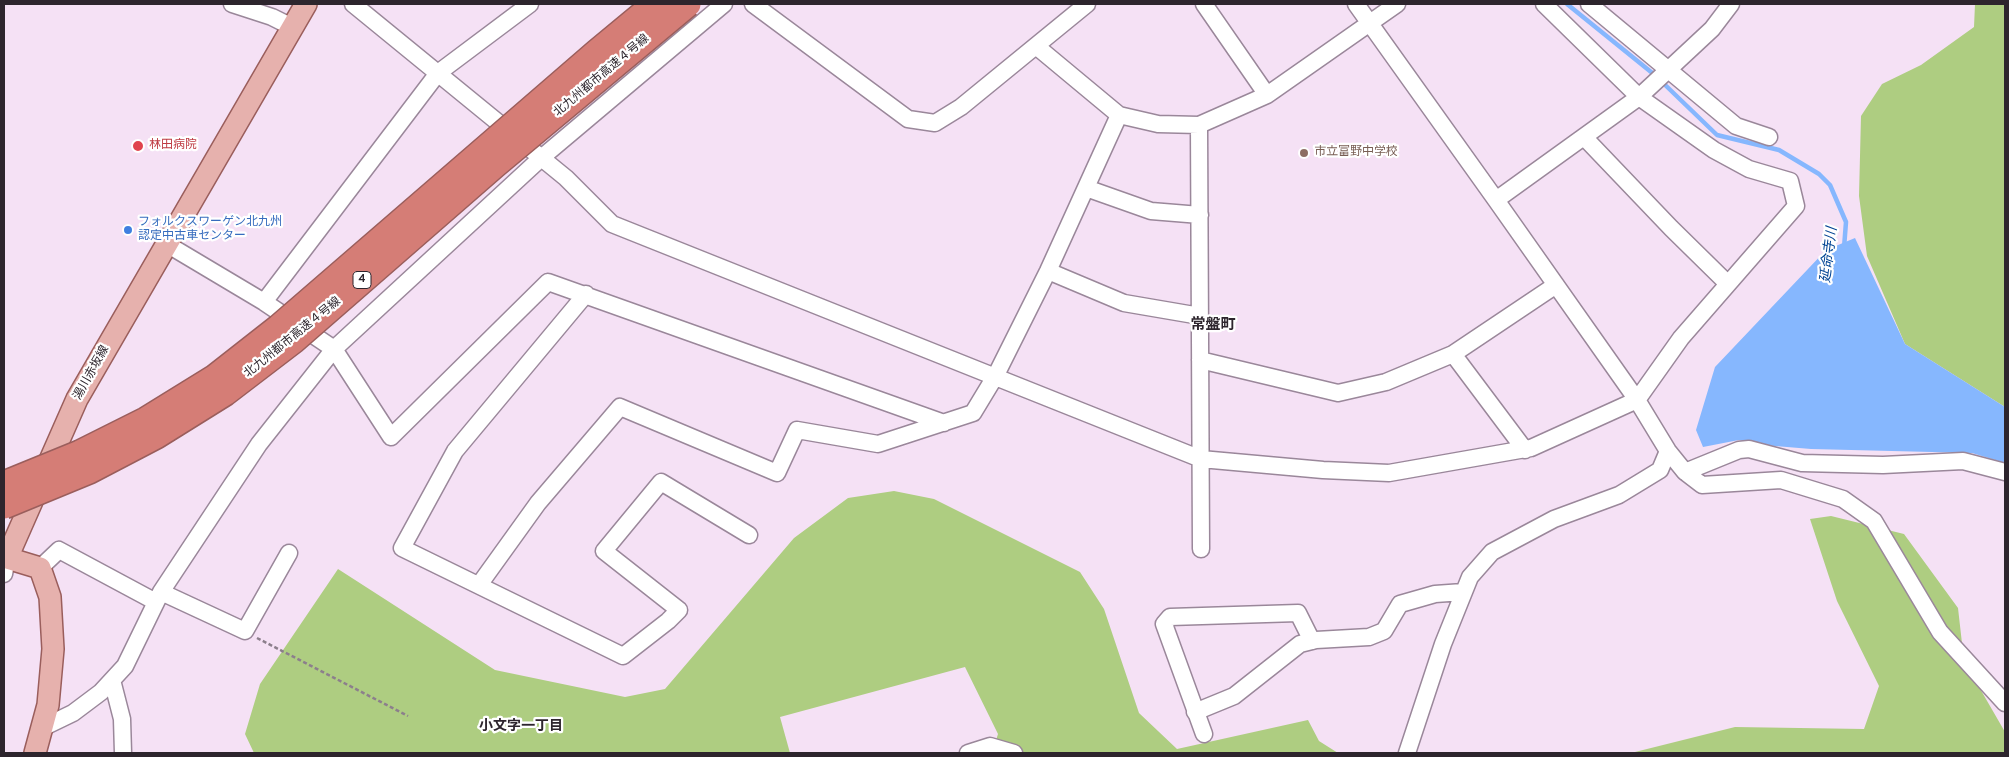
<!DOCTYPE html>
<html>
<head>
<meta charset="utf-8">
<style>
	body { margin:0 }
	#map { position:relative; width:2009px; height:757px; overflow:hidden; background:#f5e1f5; font-family:Overpass,sans-serif }
	canvas { display:block }
	.frame { position:absolute; inset:0; border:5px solid #2d252d; pointer-events:none }
</style>
</head>
<body>
<div id="map">
<canvas width="2009" height="757"></canvas>
<div class="frame"></div>
</div>
<script>
const ctx = document.querySelector('canvas').getContext('2d');
ctx.lineJoin = 'round';
function fillPath(path, color) { ctx.fillStyle = color; ctx.fill(path, 'evenodd'); }
const poly = rows => new Path2D(rows.map(r => 'M' + r).join(''));
function strokePath(path, color, width, dash) { ctx.strokeStyle = color; ctx.lineWidth = width; ctx.lineCap = dash ? 'butt' : 'round'; ctx.setLineDash(dash || []); ctx.stroke(path); }
function write(font, color, halo, rows, align = 'center') {
  ctx.font = font + ' Overpass,"Noto Sans JP",sans-serif'; ctx.lineWidth = 4.5; ctx.setLineDash([]); ctx.textBaseline = 'middle'; ctx.strokeStyle = halo; ctx.fillStyle = color; for (const [text, x, y, turn = 0] of rows) {
    ctx.save(); ctx.translate(x, y); ctx.rotate((+turn || 0) * Math.PI / 180); ctx.textAlign = isNaN(turn) ? turn : align; if (halo) ctx.strokeText(text, 0, 0); ctx.fillText(text, 0, 0); ctx.restore();
  }
}
const green = poly([
	[1975,4,2005,4,2005,407,1905,344,1867,256,1859,196,1861,116,1882,84,1921,65,1974,27],
	[894,491,934,499,1080,572,1104,609,1139,713,1177,749,1308,720,1319,741,1338,753,992,753,998,734,965,667,780,717,790,753,254,753,245,734,260,684,338,569,495,670,625,697,665,689,794,538,848,498],
	[1831,516,1904,534,1958,608,1964,661,2005,732,2005,753,1631,753,1735,727,1864,729,1879,686,1837,601,1810,519]
]);
const water = poly([
	[1855,238,1905,344,2005,407,2005,463,1972,453,1811,449,1763,445,1739,440,1703,447,1696,430,1715,367,1826,250]
]);
const stream = poly([
	[1567,4,1656,76],
	[1661,81,1717,135,1779,150,1819,174,1830,185,1846,222,1844,248]
]);
const path = poly([
	[257,638,408,716]
]);
const minor = poly([
	[232,4,272,17,292,27],
	[353,4,566,178,612,224,1201,459,1323,470,1389,473,1531,448,1637,400,1681,338,1796,206,1790,181,1749,169,1714,150,1639,97,1544,4],
	[753,4,908,119,935,123,961,107,1087,4],
	[1204,4,1267,95],
	[1356,4,1496,200,1637,400,1668,451,1685,472,1739,450,1749,449,1802,463,1883,465,1963,461,2005,472],
	[1589,4,1736,126,1769,137],
	[1036,46,1119,115,1158,124,1199,125,1267,95,1397,4],
	[1199,125,1201,549],
	[1584,137,1671,228,1728,284],
	[1086,188,1151,211,1200,215],
	[1496,200,1639,97,1712,29,1731,4],
	[165,243,264,302,334,349,391,437,548,282,944,423],
	[1048,271,1124,303,1200,316],
	[586,294,455,451,402,548,623,656,668,621,679,610,604,551,661,482,749,535],
	[264,302,438,73,530,4],
	[1453,354,1525,450],
	[1200,360,1338,393,1386,382,1453,354,1556,285],
	[1685,472,1702,485,1781,480,1843,499,1874,521,1940,632,2005,703],
	[40,568,59,550,156,602],
	[4,574,7,558],
	[479,585,538,503,620,407,777,473,797,430,878,444,973,413,996,375,1048,271,1119,115],
	[161,592,245,631,289,553],
	[112,680,122,719,123,753],
	[1195,712,1234,696,1300,644,1316,640,1369,637,1384,631,1400,604,1435,594,1463,592],
	[42,728,73,713,101,692,125,666,161,592,259,444,334,349,540,159,724,4],
	[1204,734,1164,624,1170,617,1298,613,1312,641],
	[968,753,990,746,1014,753],
	[1407,753,1443,644,1470,577,1492,552,1554,519,1619,495,1660,470,1668,451]
]);
const major = poly([
	[35,753,48,705,53,649,50,597,40,568,7,558,77,399,306,4]
]);
const highwayBridge = poly([
	[4,484,80,453,146,420,214,378,279,327,597,52,655,4],
	[4,506,89,471,156,436,225,393,293,341,495,165,688,4]
]);
const markers = [
	[138,146,6,"#e0444e"],
	[1304,153,5,"#8d6e63"],
	[128,230,5,"#3f7fe0"]
];
const shields = [
	[362,280,18]
];
const shieldNames = [
	["4",362,280]
];
const streetNames = [
	["北九州都市高速４号線",602,76,-40],
	["北九州都市高速４号線",293,338,-39],
	["湯川赤坂線",92,373,-61]
];
const healthNames = [
	["林田病院",149,146]
];
const educationNames = [
	["市立富野中学校",1314,153]
];
const shopNames = [
	["フォルクスワーゲン北九州",138,223],
	["認定中古車センター",138,237]
];
const waterNames = [
	["延命寺川",1830,255,-83]
];
const neighbourhoodNames = [
	["小文字一丁目",521,727]
];
const quarterNames = [
	["常盤町",1213,326]
];
fillPath(green, '#aecd81');
fillPath(water, '#86b7fe');
strokePath(stream, '#86b7fe', 4.5);
strokePath(minor, '#9a879a', 19);
strokePath(major, '#9a5e5c', 24);
strokePath(path, '#8c7f8c', 2.5, [4, 2.5]);
strokePath(minor, '#fff', 16);
strokePath(major, '#e6b1ad', 21);
strokePath(highwayBridge, '#9a5e5c', 28, []);
strokePath(highwayBridge, '#d57d76', 25);
for (const [x, y, r, color] of markers) { const dot = new Path2D(); dot.arc(x, y, r, 0, 2 * Math.PI); ctx.fillStyle = color; ctx.fill(dot); strokePath(dot, '#fff', 2); }
for (const [x, y, w] of shields) { const box = new Path2D(); box.roundRect(x - w / 2, y - 8.5, w, 17, 4); ctx.fillStyle = '#fff'; ctx.fill(box); strokePath(box, '#2d252d', 1); }
write('bold 11px', '#2d252d', null, shieldNames);
write('12px', '#2d252d', '#fff', streetNames);
write('12px', '#be3a42', '#fff', healthNames, 'left');
write('12px', '#785e54', '#fff', educationNames, 'left');
write('12px', '#366cbe', '#fff', shopNames, 'left');
write('italic 14px', '#004393', '#fff', waterNames);
write('bold 14px', '#2d252d', '#fff', neighbourhoodNames);
write('bold 15px', '#2d252d', '#fff', quarterNames);
</script>
</body>
</html>
